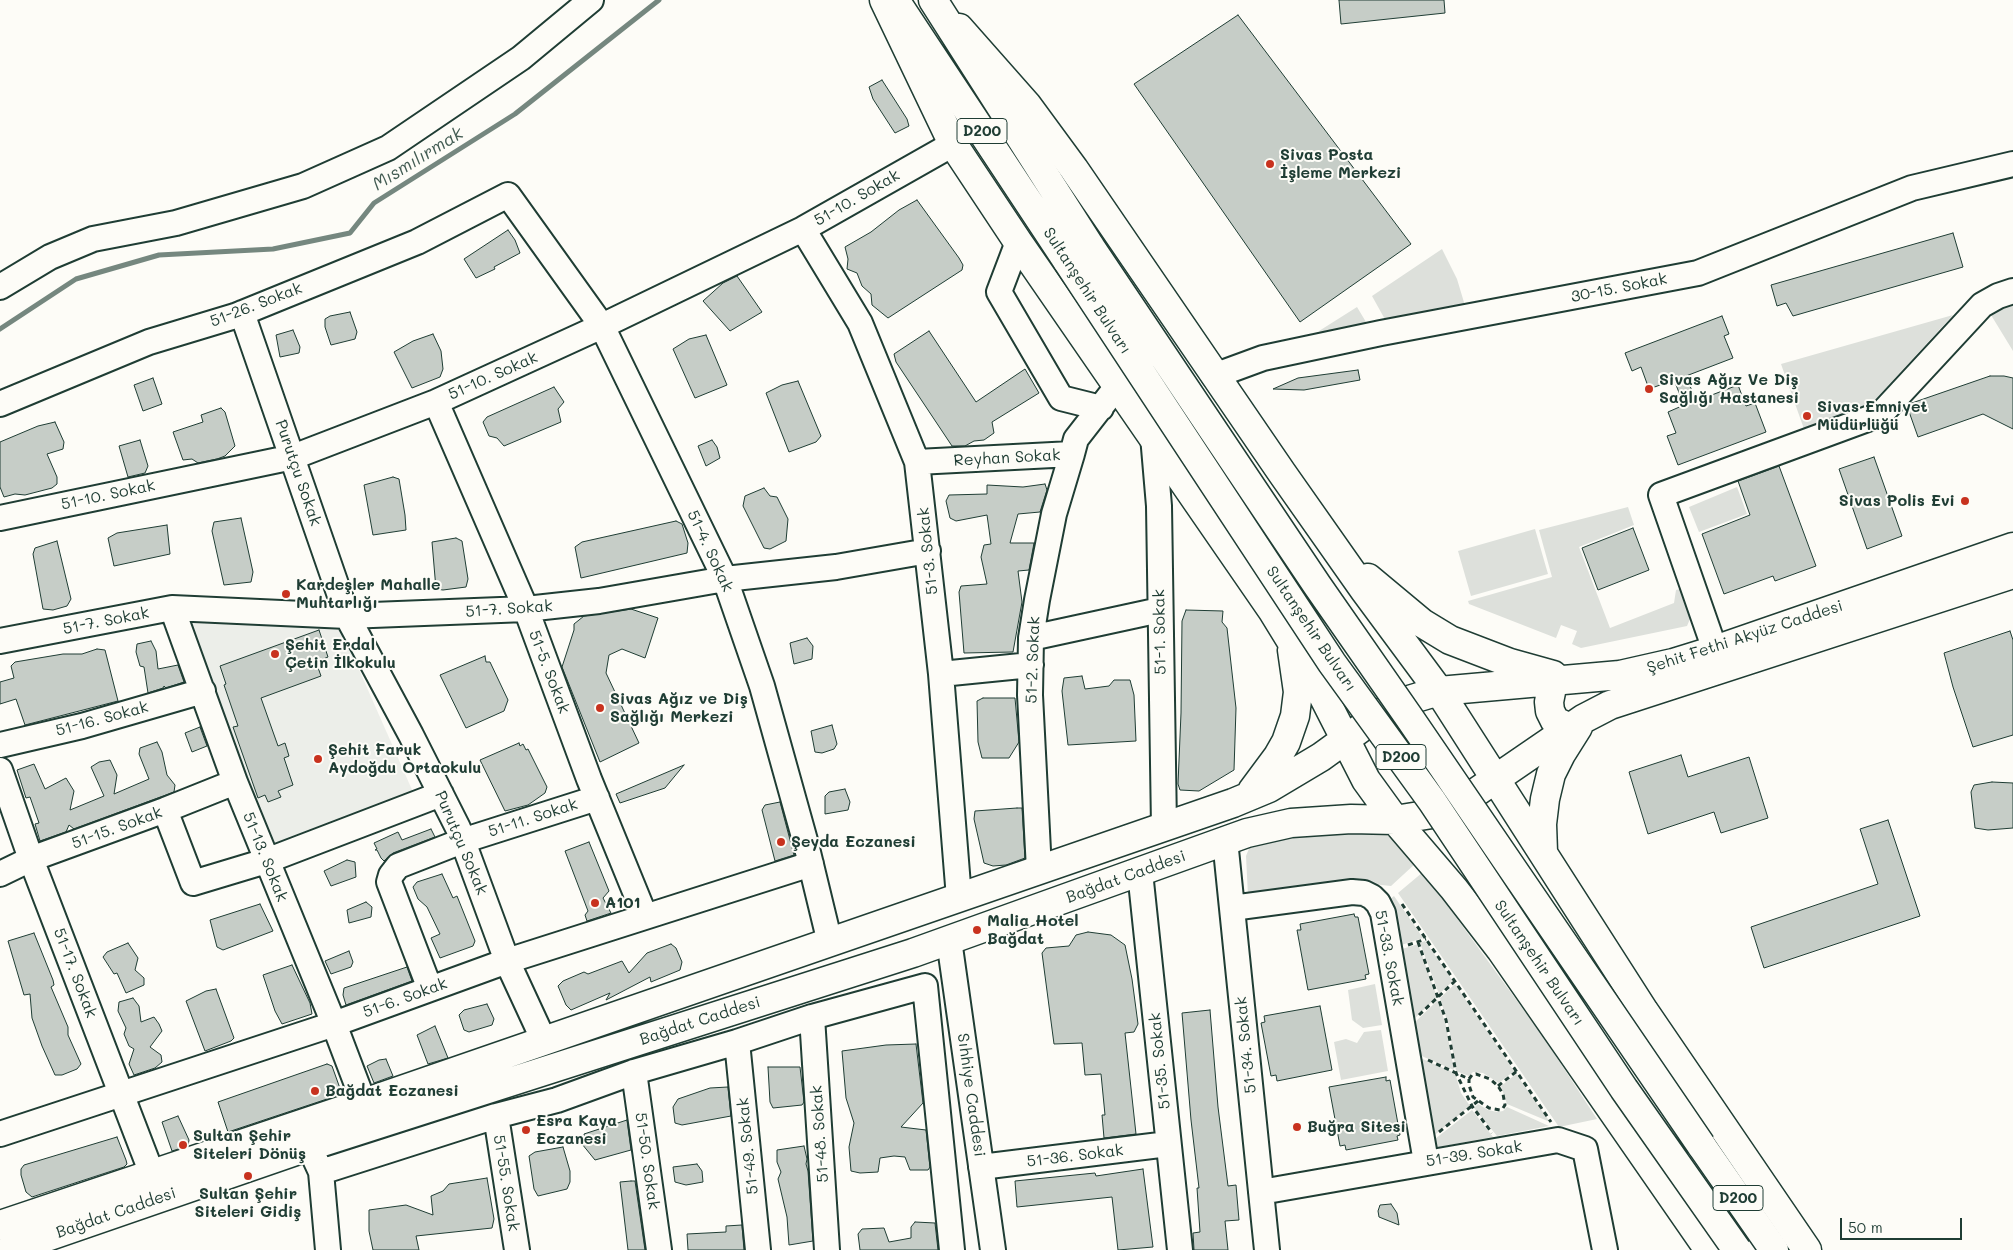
<!DOCTYPE html>
<html>
<head>
<meta charset="utf-8">
<style>
	body { margin:0 }
	#map { position:relative; width:2013px; height:1250px; overflow:hidden; background:#fdfcf7; font-family:Mali,sans-serif }
	canvas { display:block }
	.scale { position:absolute; left:1840px; top:1218px; width:122px; height:22px; box-sizing:border-box; border:2px solid #1f3d34; border-top:0; padding-left:6px; font-size:15px; line-height:18px; white-space:nowrap; color:#1f3d34; -webkit-text-stroke:4px #fdfcf7; paint-order:stroke }
</style>
</head>
<body>
<div id="map">
<canvas width="2013" height="1250"></canvas>
<div class="scale">50 m</div>
</div>
<script>
const ctx = document.querySelector('canvas').getContext('2d');
ctx.lineJoin = 'round';
function fillPath(path, color) { ctx.fillStyle = color; ctx.fill(path, 'evenodd'); }
const poly = rows => new Path2D(rows.map(r => 'M' + r).join(''));
function strokePath(path, color, width, dash) { ctx.strokeStyle = color; ctx.lineWidth = width; ctx.lineCap = dash ? 'butt' : 'round'; ctx.setLineDash(dash || []); ctx.stroke(path); }
function write(font, color, halo, rows, align = 'center') {
  ctx.font = font + ' Mali,sans-serif'; ctx.lineWidth = 4; ctx.setLineDash([]); ctx.textBaseline = 'middle'; ctx.strokeStyle = halo; ctx.fillStyle = color; for (const [text, x, y, turn = 0] of rows) {
    ctx.save(); ctx.translate(x, y); ctx.rotate((+turn || 0) * Math.PI / 180); ctx.textAlign = isNaN(turn) ? turn : align; if (halo) ctx.strokeText(text, 0, 0); ctx.fillText(text, 0, 0); ctx.restore();
  }
}
const built = poly([
	[183,616,338,622,413,792,271,848]
]);
const green = poly([
	[1442,249,1457,279,1466,309,1387,323,1372,296],
	[2013,301,2013,351,1991,315,2003,303],
	[1357,307,1369,327,1323,338,1319,331],
	[1953,315,1873,402,1810,431,1804,429,1781,364],
	[1737,487,1747,514,1699,532,1689,507],
	[1628,507,1634,525,1579,547,1610,628,1674,603,1676,590,1680,589,1690,619,1687,626,1581,648,1572,644,1577,631,1561,625,1556,638,1469,604,1468,601,1552,577,1539,530],
	[1535,529,1548,574,1471,596,1458,551],
	[1339,832,1384,833,1391,835,1416,863,1391,886,1363,883,1248,896,1246,856,1250,846,1255,842],
	[1423,872,1542,1035,1597,1119,1559,1127,1398,893],
	[1394,896,1423,938,1398,946,1390,899],
	[1425,941,1453,981,1439,994,1420,943],
	[1418,944,1437,997,1412,1021,1399,950],
	[1375,984,1382,1025,1363,1028,1352,1020,1348,990],
	[1455,984,1514,1071,1499,1083,1483,1073,1473,1072,1469,1076,1456,1071,1449,1027,1440,998],
	[1438,1000,1446,1026,1454,1070,1417,1054,1412,1025],
	[1381,1030,1388,1071,1341,1080,1334,1042,1346,1039,1357,1043,1364,1032],
	[1418,1057,1455,1073,1461,1093,1470,1106,1431,1138],
	[1516,1074,1550,1122,1507,1104,1501,1086],
	[1478,1104,1488,1110,1497,1112,1503,1111,1507,1107,1549,1126,1497,1136,1474,1108],
	[1472,1110,1493,1137,1433,1148,1431,1142]
]);
const stream = poly([
	[0,329,76,279,159,255,273,249,350,233,374,203,515,114,659,0]
]);
const building = poly([
	[1339,0,1444,0,1445,13,1341,24,1339,0],
	[1238,15,1411,244,1300,322,1134,84,1238,15],
	[882,80,907,119,909,126,895,133,873,99,869,87,882,80],
	[917,200,959,258,963,265,962,270,888,318,872,305,871,294,862,286,857,273,847,269,848,259,845,247,871,232,899,210,917,200],
	[508,230,515,240,520,253,494,267,495,269,476,278,464,259,508,230],
	[1953,233,1963,267,1793,316,1786,303,1777,306,1771,285,1953,233],
	[737,276,762,312,730,331,703,301,723,283,737,276],
	[350,312,357,332,355,339,331,345,325,327,325,319,330,316,350,312],
	[1722,316,1729,334,1724,336,1733,358,1686,376,1696,401,1738,385,1746,406,1755,403,1766,432,1678,465,1667,436,1676,433,1668,412,1684,405,1674,380,1649,389,1641,367,1632,371,1625,353,1722,316],
	[293,330,300,347,299,353,280,357,276,335,293,330],
	[929,331,976,402,1025,369,1039,393,992,422,994,433,984,440,974,441,965,446,952,446,896,362,894,354,929,331],
	[433,334,441,351,443,369,440,377,412,388,394,352,413,341,433,334],
	[706,335,727,385,695,398,673,349,689,339,706,335],
	[1358,370,1360,380,1304,390,1273,389,1298,378,1358,370],
	[1990,376,2004,376,2013,378,2013,429,1983,414,1918,437,1907,406,1909,404,1990,376],
	[153,378,162,404,143,411,134,385,153,378],
	[798,381,821,436,816,442,789,452,766,393,782,385,798,381],
	[554,387,564,402,558,409,561,422,504,446,497,438,489,436,483,422,487,417,554,387],
	[221,408,225,412,235,446,225,456,217,459,198,463,192,459,183,460,173,432,203,422,201,415,221,408],
	[55,422,64,442,63,449,47,454,57,477,57,484,52,488,25,495,15,494,4,497,0,487,0,442,38,426,55,422],
	[140,440,148,466,145,473,128,477,119,446,140,440],
	[712,440,717,447,720,458,706,466,698,446,712,440],
	[1874,457,1902,536,1867,549,1839,469,1874,457],
	[1779,466,1816,566,1775,581,1773,576,1724,594,1702,534,1750,515,1738,481,1779,466],
	[393,477,399,479,405,515,406,530,373,535,364,485,393,477],
	[1045,484,1047,490,1040,512,1018,514,1010,543,1034,543,1029,570,1018,571,1022,602,1013,652,964,653,959,592,961,586,987,584,981,557,984,545,991,544,987,515,956,521,950,518,946,501,949,495,987,494,987,485,1023,487,1045,484],
	[764,488,770,496,777,497,788,519,786,541,770,549,764,548,743,506,745,496,764,488],
	[241,518,253,572,251,582,224,585,212,531,214,522,241,518],
	[676,521,682,524,688,543,687,553,581,578,575,547,582,542,676,521],
	[167,525,170,554,114,566,108,538,117,533,167,525],
	[1633,528,1649,570,1598,590,1582,548,1633,528],
	[456,538,462,541,468,579,466,587,443,590,436,589,432,542,456,538],
	[57,541,71,599,67,606,53,610,43,609,33,554,35,548,57,541],
	[631,609,658,618,645,658,622,649,609,655,606,673,639,743,600,762,562,667,574,630,574,624,584,616,631,609],
	[1186,610,1223,611,1222,622,1227,628,1236,708,1234,770,1199,791,1180,790,1178,784,1181,713,1182,621,1186,610],
	[319,630,328,657,316,662,321,676,261,698,278,746,285,743,289,756,284,758,293,785,278,791,281,797,268,802,265,795,258,798,233,727,238,726,224,685,226,684,220,666,319,630],
	[2010,631,2013,640,2013,735,1973,747,1953,687,1944,653,2010,631],
	[807,638,813,646,812,659,794,664,790,643,807,638],
	[151,641,156,651,158,669,178,665,184,682,166,688,164,686,163,688,148,693,144,667,140,666,136,652,137,644,151,641],
	[97,649,105,650,118,701,25,725,16,699,0,704,0,682,14,678,11,666,15,662,63,654,82,654,97,649],
	[485,656,486,662,490,662,508,700,504,711,466,728,440,675,485,656],
	[1082,676,1085,689,1109,686,1114,680,1130,680,1134,695,1136,741,1068,745,1062,691,1064,678,1082,676],
	[983,698,1015,698,1019,742,1009,758,982,758,978,742,977,701,983,698],
	[832,725,837,744,834,749,822,753,815,752,811,731,832,725],
	[200,727,207,746,192,752,185,733,200,727],
	[157,742,162,752,167,775,175,785,174,792,74,829,69,825,66,832,40,841,35,824,39,823,30,797,26,798,17,770,34,764,45,789,66,778,74,791,70,810,104,796,91,767,99,762,110,760,117,775,114,794,149,779,139,754,140,748,157,742],
	[519,743,520,746,523,744,526,750,528,749,547,787,545,793,528,805,505,811,480,760,519,743],
	[1681,755,1688,777,1749,757,1768,818,1721,833,1714,812,1648,834,1629,772,1681,755],
	[684,765,665,788,620,803,616,794,684,765],
	[1992,782,2013,783,2013,828,1988,830,1975,828,1971,792,1974,785,1992,782],
	[845,789,850,802,848,810,825,814,825,796,829,792,845,789],
	[780,802,794,855,775,861,762,810,765,805,780,802],
	[1017,808,1022,808,1025,858,1006,865,993,866,984,863,974,819,975,811,1017,808],
	[1888,820,1920,916,1764,968,1751,927,1878,884,1860,829,1888,820],
	[431,829,435,837,393,853,384,861,381,858,377,850,375,850,377,849,374,843,398,832,402,840,431,829],
	[589,842,609,891,603,898,611,913,587,921,585,915,588,911,565,851,589,842],
	[347,860,355,862,356,877,331,886,324,871,347,860],
	[442,874,453,898,457,896,475,941,473,946,440,958,431,938,440,934,427,907,418,899,413,887,417,882,442,874],
	[366,902,372,907,371,917,349,923,347,910,366,902],
	[260,904,273,931,223,950,217,947,210,920,260,904],
	[1354,914,1355,917,1358,917,1369,974,1365,975,1366,979,1308,990,1297,930,1301,930,1300,924,1354,914],
	[1088,932,1111,935,1125,945,1132,979,1138,1024,1134,1032,1125,1033,1136,1134,1104,1138,1102,1115,1105,1115,1101,1074,1085,1075,1082,1043,1054,1044,1042,953,1046,948,1069,946,1076,935,1088,932],
	[34,933,53,980,54,985,51,987,68,1027,68,1035,81,1064,77,1069,62,1075,55,1075,42,1046,32,1018,30,994,24,995,8,941,34,933],
	[128,943,138,958,135,970,144,978,144,985,126,993,117,973,114,974,103,957,107,952,128,943],
	[671,944,676,948,682,962,680,970,651,982,650,977,606,1000,610,993,571,1010,566,1005,558,986,563,981,584,972,588,974,622,961,629,973,647,953,671,944],
	[349,951,353,962,351,967,331,974,325,961,349,951],
	[292,965,310,1003,312,1014,282,1024,275,1011,263,975,292,965],
	[407,967,412,981,346,1005,343,995,344,988,407,967],
	[216,989,234,1038,231,1041,205,1051,186,1001,206,991,216,989],
	[133,998,139,1006,141,1022,154,1017,159,1024,162,1031,150,1047,161,1055,162,1062,155,1068,134,1075,129,1064,134,1049,129,1046,124,1034,126,1028,118,1011,119,1002,133,998],
	[487,1004,494,1019,492,1025,469,1032,464,1030,459,1015,464,1010,487,1004],
	[1320,1006,1332,1070,1277,1081,1276,1075,1271,1076,1261,1023,1265,1022,1264,1016,1320,1006],
	[1210,1010,1218,1107,1228,1186,1236,1185,1239,1220,1225,1221,1228,1250,1194,1250,1193,1233,1200,1232,1197,1188,1199,1188,1191,1120,1182,1013,1210,1010],
	[435,1026,448,1058,428,1064,417,1035,435,1026],
	[916,1044,923,1103,901,1127,926,1130,930,1167,928,1170,910,1170,905,1157,894,1156,880,1158,878,1172,860,1173,851,1171,849,1147,854,1123,846,1098,842,1051,886,1045,916,1044],
	[386,1059,393,1076,374,1083,367,1066,379,1060,386,1059],
	[327,1064,332,1066,342,1094,228,1132,218,1102,327,1064],
	[768,1067,800,1067,804,1102,802,1105,773,1108,770,1102,768,1067],
	[1386,1077,1386,1081,1390,1080,1400,1135,1397,1136,1398,1140,1346,1150,1345,1145,1340,1146,1329,1087,1386,1077],
	[728,1087,731,1116,682,1125,675,1123,673,1107,678,1099,710,1088,728,1087],
	[178,1116,189,1140,188,1146,172,1151,162,1122,178,1116],
	[627,1120,631,1150,595,1160,582,1144,586,1143,584,1134,627,1120],
	[117,1137,126,1160,127,1164,124,1167,32,1197,26,1192,21,1175,21,1169,24,1165,117,1137],
	[804,1146,807,1159,806,1164,808,1171,813,1241,789,1245,787,1217,778,1179,781,1172,777,1162,777,1150,804,1146],
	[563,1147,570,1171,570,1182,567,1189,538,1196,534,1189,529,1156,535,1152,563,1147],
	[697,1164,702,1171,703,1182,686,1185,675,1182,673,1167,697,1164],
	[1143,1169,1153,1247,1118,1250,1112,1197,1017,1207,1015,1181,1095,1173,1096,1176,1143,1169],
	[487,1178,494,1219,492,1228,416,1236,419,1250,373,1250,369,1231,369,1210,406,1205,433,1215,431,1196,443,1191,449,1184,487,1178],
	[631,1181,635,1181,645,1250,628,1250,620,1182,631,1181],
	[1391,1204,1397,1213,1399,1225,1379,1217,1378,1211,1380,1205,1391,1204],
	[915,1222,935,1223,938,1250,860,1250,858,1234,862,1229,884,1228,889,1242,911,1238,911,1227,915,1222],
	[742,1225,744,1250,688,1250,687,1234,726,1232,726,1226,742,1225]
]);
const path = poly([
	[1402,904,1551,1122],
	[1418,942,1446,1020,1456,1073,1472,1106,1492,1133],
	[1408,945,1426,939],
	[1419,1015,1455,981],
	[1428,1060,1469,1079,1472,1075,1476,1074,1490,1079,1498,1086,1503,1094,1505,1105,1503,1108,1500,1110,1489,1108,1473,1097,1469,1085,1469,1079],
	[1498,1086,1517,1071],
	[1439,1132,1478,1101]
]);
const minor = poly([
	[803,229,860,323,917,462,941,674,959,898],
	[1018,242,999,292,1061,398,1101,408],
	[0,287,50,257,93,239,176,223,303,186,388,148,521,58,591,0],
	[242,313,347,616,411,735,458,828,507,961,544,1041],
	[1214,376,1263,358,1381,333,1698,273,1912,188,2013,164],
	[436,402,526,609,589,779,645,916],
	[0,404,149,342,235,316,417,242,508,195,602,326,725,579,762,686,806,844,830,943],
	[1153,436,1159,506,1164,827],
	[917,462,1072,454,1076,439,1118,385],
	[0,518,293,457,436,402,602,326,803,229,953,144],
	[172,608,235,782,334,1024,364,1103],
	[1031,638,1160,610],
	[0,641,172,608,347,616,526,609,599,601,725,579,836,567,928,551],
	[1715,650,1661,495,1881,414,1982,305,1998,296,2013,291],
	[941,674,1031,665],
	[0,745,82,726,203,691],
	[0,770,31,859,152,1174],
	[165,810,193,883,266,861,441,794],
	[1225,840,1267,1250],
	[1039,870,1030,695,1031,638,1037,600,1054,514,1072,454],
	[1140,872,1180,1250],
	[0,874,31,859,165,810,235,782],
	[1232,908,1352,892,1364,893,1372,897,1378,903,1383,913,1426,1162],
	[949,940,993,1250],
	[430,989,389,882,391,875,398,866,462,841,597,798],
	[812,1017,827,1250],
	[737,1042,758,1250],
	[634,1072,659,1250],
	[496,1116,517,1250],
	[0,1134,334,1024,507,961,811,864],
	[315,1159,321,1172,328,1250],
	[981,1167,1168,1144],
	[321,1172,496,1116,557,1100,634,1072,737,1042,812,1017,925,986,952,1250],
	[1261,1192,1558,1140,1585,1149,1605,1250]
]);
const major = poly([
	[884,0,953,144,1018,242,1272,610,1315,680,1366,780,1395,820,1454,889,1501,950,1709,1250],
	[959,28,1027,105,1074,169,1282,473,1365,591,1439,691,1644,1011,1807,1250],
	[1368,578,1422,623,1450,640,1510,663,1553,675],
	[1553,682,1549,702,1550,711,1555,721,1570,728],
	[1252,791,1278,756,1286,742,1295,716,1298,692,1292,650],
	[1543,852,1542,824,1545,799,1551,774,1561,754,1578,727],
	[0,1225,364,1103,1233,803,1269,788,1321,757,1386,710,1409,700,1439,691,1620,675,1673,663,1715,650,2013,547],
	[9,1250,310,1146,913,953,1247,833,1291,823,1351,819,1395,820,1438,813,1456,806,1583,719,1610,705,2013,574]
]);
const highway = poly([
	[895,0,1068,262],
	[933,0,1091,248],
	[1701,1145,1774,1250]
]);
const highwayBridge = poly([
	[1091,248,1317,585,1411,720,1701,1145],
	[1068,262,1332,663,1432,801,1624,1089,1737,1250]
]);
const markers = [
	[1270,164,5,"#c8321e"],
	[1649,389,5,"#c8321e"],
	[1807,416,5,"#c8321e"],
	[1965,501,5,"#c8321e"],
	[286,594,5,"#c8321e"],
	[275,654,5,"#c8321e"],
	[600,708,5,"#c8321e"],
	[318,759,5,"#c8321e"],
	[781,842,5,"#c8321e"],
	[595,903,5,"#c8321e"],
	[977,930,5,"#c8321e"],
	[315,1091,5,"#c8321e"],
	[1297,1127,5,"#c8321e"],
	[526,1130,5,"#c8321e"],
	[183,1145,5,"#c8321e"],
	[248,1176,5,"#c8321e"]
];
const shields = [
	[982,131,50],
	[1401,757,50],
	[1738,1198,50]
];
const shieldNames = [
	["D200",982,131],
	["D200",1401,757],
	["D200",1738,1198]
];
const poiNames = [
	["Sivas Posta",1280,155],
	["İşleme Merkezi",1280,173],
	["Sivas Ağız Ve Diş",1659,380],
	["Sağlığı Hastanesi",1659,398],
	["Sivas Emniyet",1817,407],
	["Müdürlüğü",1817,425],
	["Sivas Polis Evi",1955,501,"right"],
	["Kardeşler Mahalle",296,585],
	["Muhtarlığı",296,603],
	["Şehit Erdal",285,645],
	["Çetin İlkokulu",285,663],
	["Sivas Ağız ve Diş",610,699],
	["Sağlığı Merkezi",610,717],
	["Şehit Faruk",328,750],
	["Aydoğdu Ortaokulu",328,768],
	["Şeyda Eczanesi",791,842],
	["A101",605,903],
	["Malia Hotel",987,921],
	["Bağdat",987,939],
	["Bağdat Eczanesi",325,1091],
	["Esra Kaya",536,1121],
	["Eczanesi",536,1139],
	["Buğra Sitesi",1307,1127],
	["Sultan Şehir",193,1136],
	["Siteleri Dönüş",193,1154],
	["Sultan Şehir",248,1194,"center"],
	["Siteleri Gidiş",248,1212,"center"]
];
const streetNames = [
	["51-10. Sokak",857,198,-30],
	["30-15. Sokak",1619,288,-11],
	["Sultanşehir Bulvarı",1087,291,57],
	["51-26. Sokak",256,305,-21],
	["51-10. Sokak",493,376,-24],
	["Reyhan Sokak",1007,458,-3],
	["Purutçu Sokak",298,473,71],
	["51-10. Sokak",108,495,-12],
	["51-4. Sokak",710,551,65],
	["51-3. Sokak",928,551,-96],
	["51-7. Sokak",509,609,-4],
	["51-7. Sokak",106,621,-11],
	["Sultanşehir Bulvarı",1311,629,56],
	["51-1. Sokak",1160,632,-91],
	["Şehit Fethi Akyüz Caddesi",1745,637,-18],
	["51-2. Sokak",1033,660,-88],
	["51-5. Sokak",549,672,69],
	["51-16. Sokak",102,719,-15],
	["51-11. Sokak",533,818,-18],
	["51-15. Sokak",117,828,-20],
	["Purutçu Sokak",461,843,67],
	["51-13. Sokak",265,857,68],
	["Bağdat Caddesi",1126,877,-20],
	["51-33. Sokak",1389,958,79],
	["Sultanşehir Bulvarı",1539,963,56],
	["51-17. Sokak",75,973,69],
	["51-6. Sokak",405,998,-20],
	["Bağdat Caddesi",700,1021,-18],
	["51-34. Sokak",1246,1045,-96],
	["51-35. Sokak",1160,1061,-96],
	["Sıhhiye Caddesi",971,1095,82],
	["51-48. Sokak",820,1134,-94],
	["51-49. Sokak",748,1146,-96],
	["51-39. Sokak",1474,1154,-9],
	["51-36. Sokak",1075,1156,-7],
	["51-50. Sokak",647,1161,82],
	["51-55. Sokak",506,1183,81],
	["Bağdat Caddesi",116,1213,-19]
];
const waterNames = [
	["Mısmılırmak",418,159,-32]
];
fillPath(built, '#eceee9');
fillPath(green, '#dde0db');
strokePath(stream, '#75877f', 5);
fillPath(building, '#c6cdc7');
strokePath(building, '#1f3d34', 1);
strokePath(minor, '#1f3d34', 28);
strokePath(major, '#1f3d34', 31);
strokePath(highway, '#1f3d34', 31);
strokePath(path, '#1f3d34', 3, [5, 4]);
strokePath(minor, '#fdfcf7', 24);
strokePath(major, '#fdfcf7', 28);
strokePath(highway, '#fdfcf7', 28);
strokePath(highwayBridge, '#1f3d34', 31, []);
strokePath(highwayBridge, '#fdfcf7', 28);
for (const [x, y, r, color] of markers) { const dot = new Path2D(); dot.arc(x, y, r, 0, 2 * Math.PI); ctx.fillStyle = color; ctx.fill(dot); strokePath(dot, '#fdfcf7', 2); }
for (const [x, y, w] of shields) { const box = new Path2D(); box.roundRect(x - w / 2, y - 12.5, w, 25, 4); ctx.fillStyle = '#fdfcf7'; ctx.fill(box); strokePath(box, '#1f3d34', 1); }
write('bold 15px', '#1f3d34', null, shieldNames);
write('bold 16px', '#1f3d34', '#fdfcf7', poiNames, 'left');
write('16px', '#1f3d34', '#fdfcf7', streetNames);
write('italic 18px', '#435c53', '#fdfcf7', waterNames);
</script>
</body>
</html>
